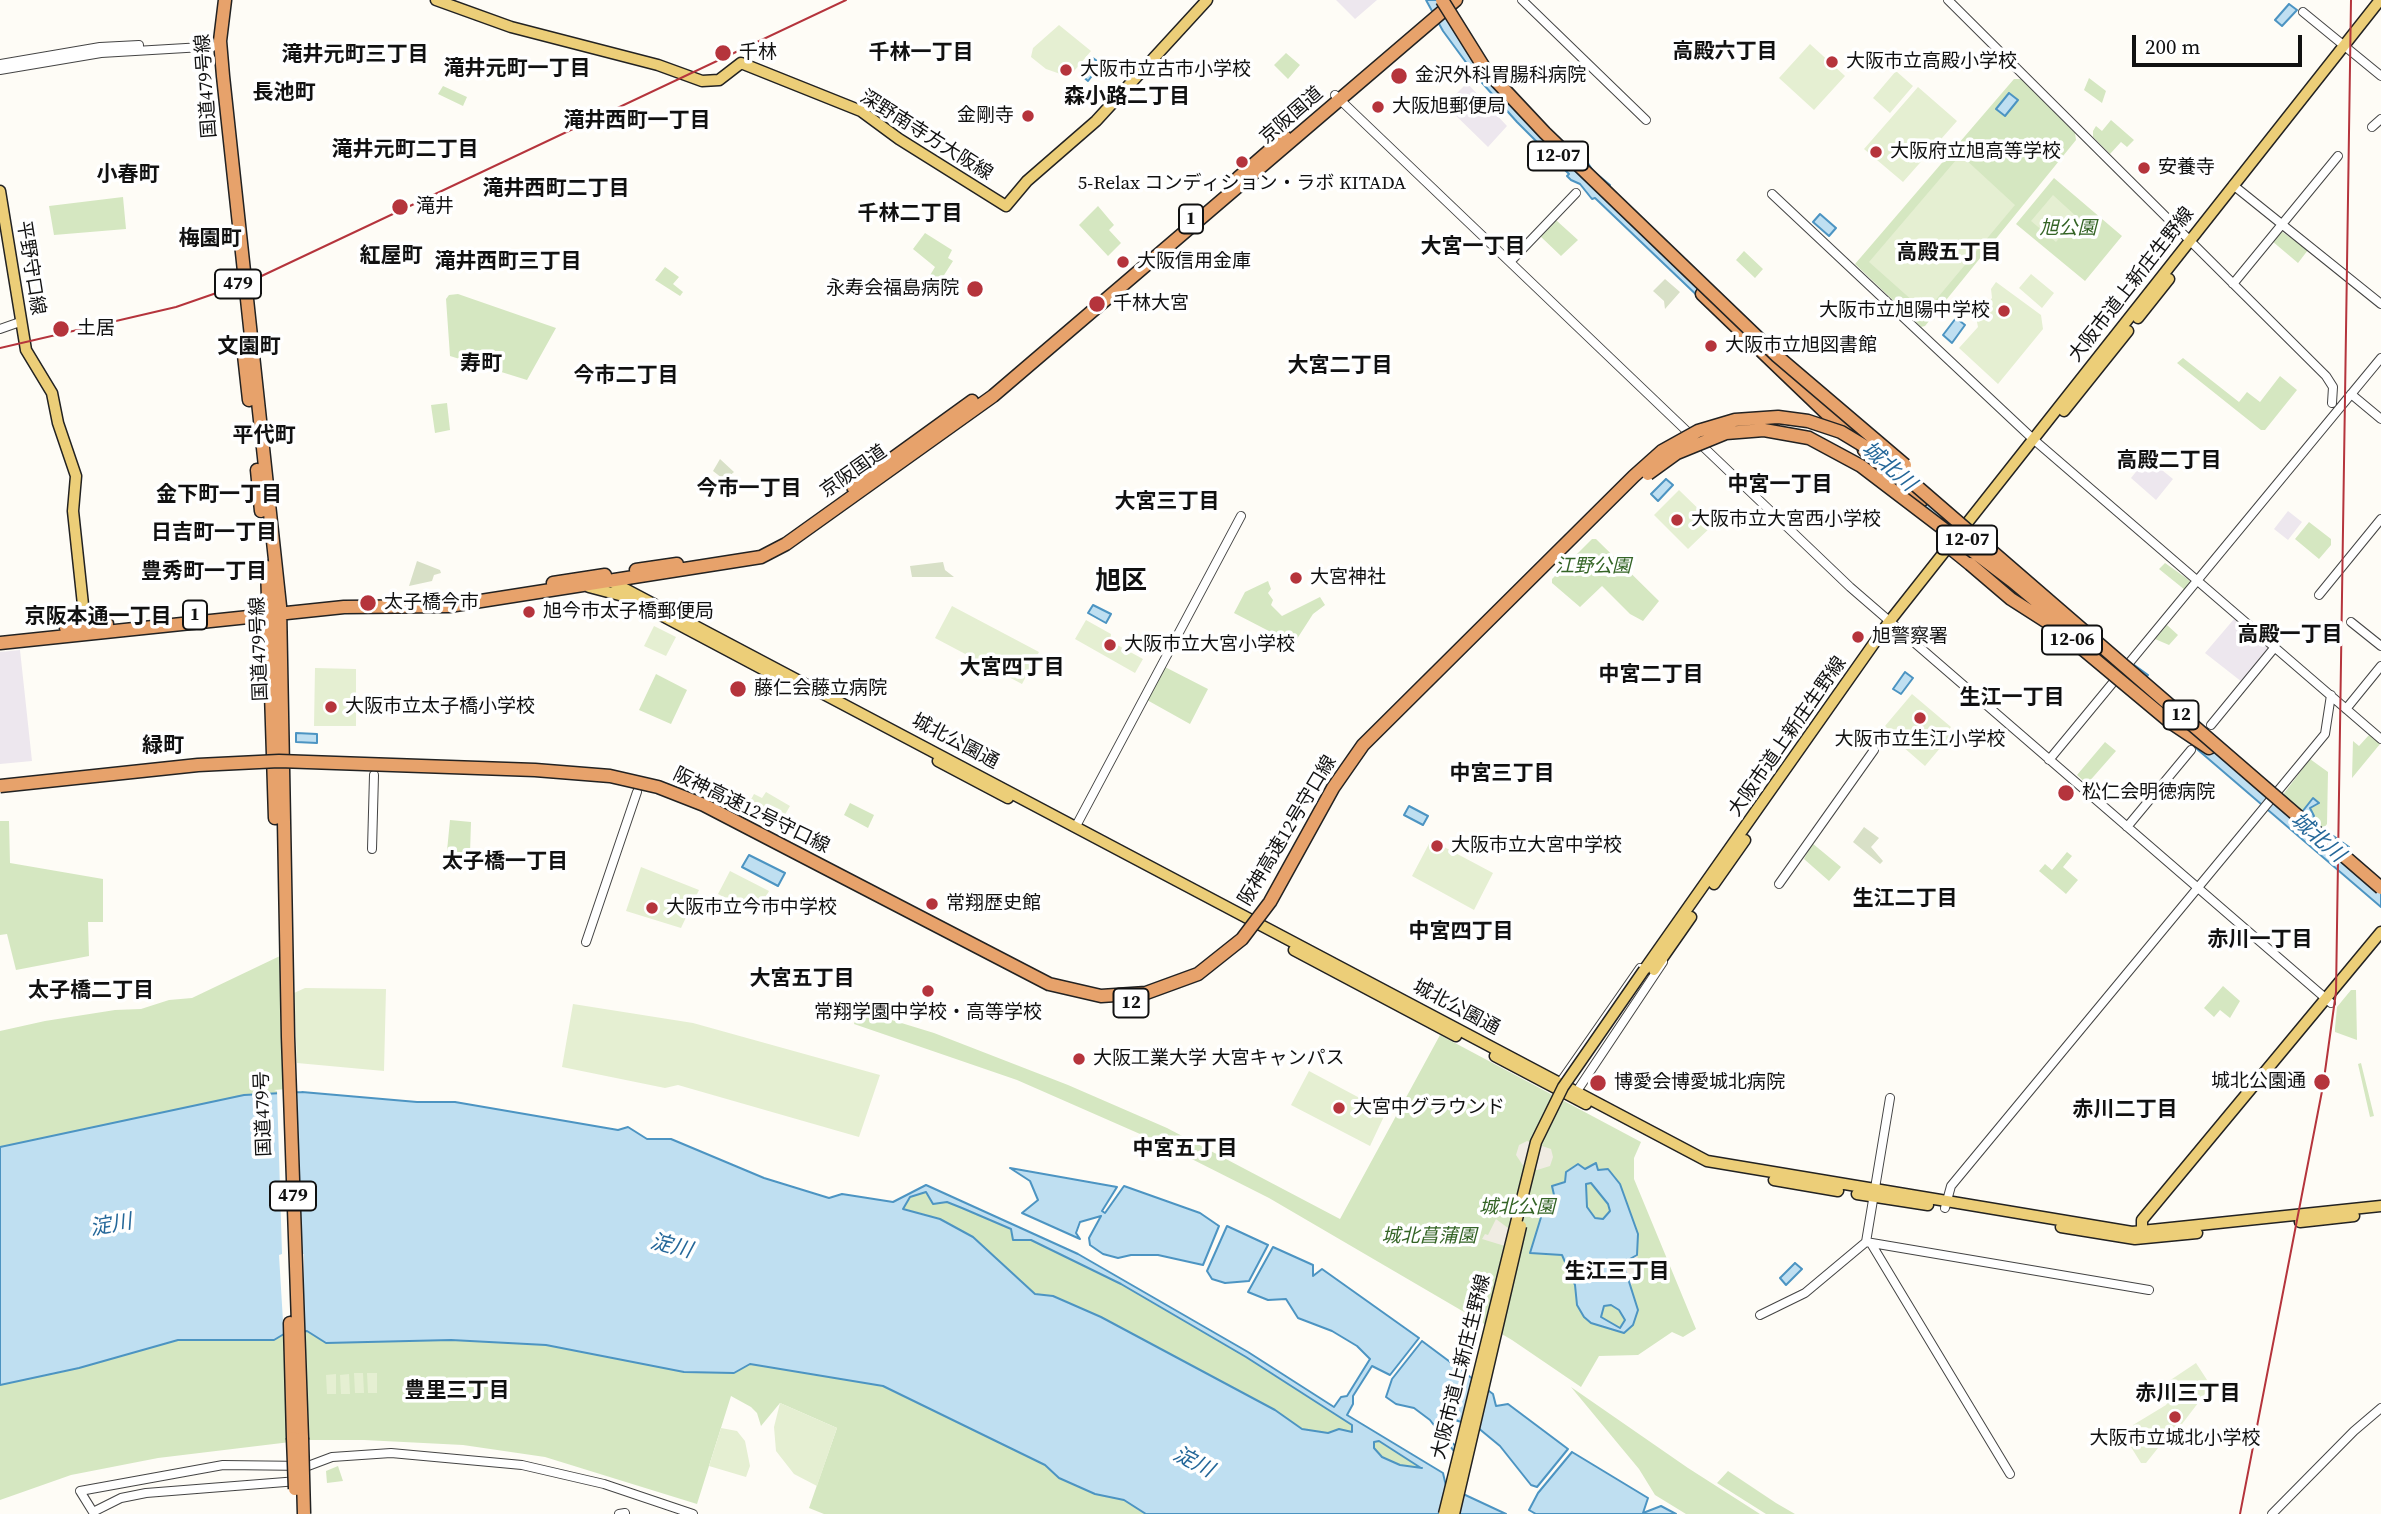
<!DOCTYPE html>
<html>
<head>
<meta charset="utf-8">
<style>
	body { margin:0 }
	#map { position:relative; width:2381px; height:1514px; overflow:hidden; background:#fefcf6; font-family:"Source Serif 4",serif }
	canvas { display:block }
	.scale { position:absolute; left:2132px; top:35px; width:170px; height:32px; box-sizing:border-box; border:4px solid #111; border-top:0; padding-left:9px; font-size:21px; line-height:24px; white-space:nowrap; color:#111; -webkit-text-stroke:5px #fff; paint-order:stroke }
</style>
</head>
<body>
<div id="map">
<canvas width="2381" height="1514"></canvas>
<div class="scale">200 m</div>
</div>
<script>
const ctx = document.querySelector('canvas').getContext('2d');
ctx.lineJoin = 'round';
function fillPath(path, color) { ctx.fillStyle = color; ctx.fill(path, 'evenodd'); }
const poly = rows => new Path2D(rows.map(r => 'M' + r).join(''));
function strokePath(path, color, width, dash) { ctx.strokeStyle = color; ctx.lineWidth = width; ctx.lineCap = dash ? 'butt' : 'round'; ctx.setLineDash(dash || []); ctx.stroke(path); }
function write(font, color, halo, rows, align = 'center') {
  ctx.font = font + ' "Source Serif 4","Noto Sans JP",serif'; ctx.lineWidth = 7; ctx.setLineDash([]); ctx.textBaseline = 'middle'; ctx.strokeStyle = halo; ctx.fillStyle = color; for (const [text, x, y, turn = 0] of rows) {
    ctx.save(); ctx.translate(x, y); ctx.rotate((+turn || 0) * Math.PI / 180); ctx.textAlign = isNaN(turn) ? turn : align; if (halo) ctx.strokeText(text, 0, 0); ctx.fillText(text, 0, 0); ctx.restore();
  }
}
const industrial = poly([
	[1336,0,1377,0,1355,19],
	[1467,83,1507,126,1488,147,1445,105],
	[2147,458,2173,479,2156,500,2131,478],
	[2288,511,2302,522,2288,540,2274,529],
	[2234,619,2270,649,2242,682,2205,653],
	[20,650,32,761,0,764,0,652]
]);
const green = poly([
	[1286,53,1300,65,1288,79,1274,65],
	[2089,78,2106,91,2102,103,2084,90],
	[2014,79,2021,79,2075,133,2076,140,1925,326,1921,327,1855,264],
	[443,86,467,97,463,106,438,94],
	[2111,120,2134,140,2127,147,2121,142,2110,154,2093,137,2093,131,2096,126,2102,131],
	[2054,178,2122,236,2085,281,2016,224],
	[123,197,126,229,54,235,49,206],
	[1098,206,1114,225,1109,230,1121,243,1108,256,1079,225],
	[1552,221,1557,221,1578,240,1561,256,1539,235],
	[2281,231,2308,250,2298,263,2272,241],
	[925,233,952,250,948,258,953,261,939,283,929,277,935,267,913,249],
	[1744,251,1763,269,1755,278,1736,260],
	[665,267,679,277,673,284,683,292,680,296,655,280],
	[458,294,556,328,527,380,450,356,446,299,449,295],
	[2183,358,2239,402,2247,392,2260,402,2280,376,2297,390,2265,430,2261,430,2177,363],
	[447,403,450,430,435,433,431,405],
	[2309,522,2331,539,2331,545,2319,559,2295,539],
	[1592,539,1596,539,1659,601,1643,621,1630,614,1602,586,1580,607,1552,583,1552,579],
	[2165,563,2189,580,2191,584,2185,590,2159,569],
	[1268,581,1271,589,1268,593,1273,600,1271,605,1282,616,1320,597,1325,605,1313,614,1295,642,1292,643,1234,613,1245,592],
	[2167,625,2178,635,2169,645,2155,639],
	[1165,667,1208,689,1190,724,1147,700],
	[656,674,687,690,671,724,639,710],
	[2369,735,2380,744,2352,778,2353,741,2359,746],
	[2105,742,2116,751,2087,784,2077,775],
	[2310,759,2328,772,2327,824,2322,830,2282,796],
	[850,803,874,815,868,828,844,815],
	[450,820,471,822,470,853,447,851],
	[0,821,9,821,10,863,103,879,103,922,88,922,89,956,16,970,7,934,0,935],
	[1812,843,1841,867,1829,881,1804,859],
	[2067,852,2072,856,2063,867,2078,880,2066,894,2039,871,2045,864,2052,870],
	[282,955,286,1093,244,1095,0,1147,0,1031,45,1021,115,1010,141,1009,169,1000,192,998],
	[2223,986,2240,1001,2230,1018,2220,1010,2214,1017,2204,1008],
	[2351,990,2356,990,2357,1040,2335,1032,2335,1028,2337,1007],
	[859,1010,934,1033,1068,1085,1167,1128,1340,1219,1440,1035,1641,1142,1634,1158,1634,1179,1696,1329,1683,1337,1672,1332,1638,1355,1599,1356,1581,1387,1512,1340,1269,1198,1156,1141,1017,1080,854,1024],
	[2361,1063,2374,1116,2370,1117,2358,1064],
	[926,1192,1011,1229,1014,1240,1031,1240,1121,1284,1246,1357,1352,1425,1352,1433,1339,1429,1328,1433,1302,1429,1275,1410,1101,1317,1053,1296,1035,1294,973,1237,940,1219,903,1209,910,1197],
	[312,1330,546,1345,684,1372,734,1373,750,1364,883,1386,1045,1465,1059,1478,1095,1494,1124,1500,1146,1514,824,1514,809,1508,837,1428,780,1403,761,1426,757,1413,751,1407,731,1396,697,1504,545,1457,463,1445,364,1440,307,1440,158,1458,71,1475,0,1500,0,1385,79,1368,178,1340,274,1340,284,1334],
	[1571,1387,1688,1468,1760,1514,1686,1514,1655,1495,1639,1469],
	[1378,1441,1424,1469,1400,1465,1382,1457,1374,1447,1374,1442],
	[338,1466,343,1481,327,1483,326,1471],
	[1728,1471,1776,1503,1795,1514,1766,1514,1717,1483]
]);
const cemetery = poly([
	[1665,279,1680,292,1665,309,1664,301,1653,291],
	[720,459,734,472,727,478,722,478,713,471],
	[417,561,440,570,441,573,434,575,432,581,409,586],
	[943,562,945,570,954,577,912,577,910,566],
	[1864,827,1879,838,1871,847,1883,861,1880,864,1853,842]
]);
const pitch = poly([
	[1059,25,1091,51,1069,77,1046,69,1031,57,1033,48],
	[1810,44,1845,76,1814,110,1779,78],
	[1896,71,1913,86,1890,113,1873,98],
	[1918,87,1957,121,1903,182,1864,149],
	[1964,158,2015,205,1929,308,1923,310,1869,262,1956,160],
	[2053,195,2077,217,2056,242,2031,221],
	[2031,274,2054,293,2042,308,2019,288],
	[1996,282,2041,315,2043,329,1998,384,1959,348,1978,327,1976,317,1992,298,1991,289],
	[1679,490,1714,524,1688,549,1654,515],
	[952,606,1039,652,1022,684,935,638],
	[1086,620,1111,634,1110,641,1143,659,1135,673,1075,639],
	[654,626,676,637,666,656,644,646],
	[315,668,356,669,356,726,314,726],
	[1912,694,1951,727,1947,732,1951,735,1925,766,1887,733,1889,730,1885,726],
	[766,792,790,806,780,823,748,805,754,794,762,798],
	[1431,840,1493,873,1474,910,1412,876],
	[641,867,699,890,681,928,626,911],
	[730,871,769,891,756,914,718,894],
	[305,988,386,989,384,1071,297,1063,294,993],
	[573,1004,693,1023,880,1075,859,1137,678,1085,665,1088,562,1067],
	[1309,1071,1386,1112,1370,1146,1291,1105],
	[2196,1363,2211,1386,2182,1424,2178,1423,2146,1463,2141,1463,2124,1436,2135,1429,2133,1425,2166,1405,2175,1391,2169,1381],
	[354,1373,363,1373,364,1393,355,1393],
	[367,1373,377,1373,377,1393,368,1393],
	[336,1374,336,1394,327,1394,326,1375],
	[349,1374,350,1394,341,1394,340,1375],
	[780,1403,837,1428,817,1486,794,1474,776,1451,774,1427],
	[721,1428,737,1431,745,1441,750,1466,746,1477,709,1466]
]);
const plaza = poly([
	[1527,1141,1551,1149,1553,1157,1550,1166,1537,1170,1524,1167,1516,1155,1519,1145],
	[1496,1219,1508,1228,1523,1232,1518,1250,1482,1239,1485,1234,1488,1235],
	[1637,1255,1642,1274,1630,1286,1625,1265,1631,1257]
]);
const water = poly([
	[1426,0,1447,0,1490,70,1582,164,1586,160,1593,171,1610,185,1607,187,1935,496,2119,654,2148,675,2146,677,2302,812,2313,798,2319,803,2310,808,2314,816,2312,821,2349,847,2346,851,2381,882,2381,907,1950,537,1595,198,1592,199,1580,184,1571,180,1567,176,1569,174,1517,122,1476,76,1443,31,1426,0],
	[2289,4,2297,10,2282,26,2275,20,2289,4],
	[1093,58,1101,64,1088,81,1081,75,1093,58],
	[2009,93,2018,100,2005,116,1996,109,2009,93],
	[1820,214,1836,228,1829,236,1813,222,1820,214],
	[1956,318,1965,325,1952,343,1943,335,1956,318],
	[1666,479,1673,485,1658,501,1651,494,1666,479],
	[1093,605,1111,614,1106,623,1088,613,1093,605],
	[1905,672,1913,678,1901,694,1893,689,1905,672],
	[296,733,317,734,317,743,296,742,296,733],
	[1409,806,1428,816,1423,825,1404,815,1409,806],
	[749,855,785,873,778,886,742,867,749,855],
	[302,1092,417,1102,455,1102,618,1130,628,1127,647,1139,671,1139,764,1178,829,1198,842,1194,893,1202,926,1185,1078,1254,1248,1352,1334,1407,1341,1397,1347,1396,1370,1359,1357,1346,1332,1331,1298,1318,1286,1299,1268,1300,1248,1292,1273,1247,1313,1265,1313,1276,1322,1269,1419,1338,1390,1375,1372,1366,1353,1396,1353,1404,1347,1415,1443,1473,1446,1486,1506,1514,1146,1514,1124,1500,1095,1494,1059,1478,1045,1465,883,1386,750,1364,734,1373,684,1372,546,1345,451,1340,326,1343,307,1331,284,1334,274,1340,178,1340,79,1368,0,1385,0,1147,244,1095,302,1092],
	[926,1192,933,1204,947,1202,962,1208,1011,1229,1013,1240,1031,1240,1121,1284,1246,1357,1352,1425,1352,1432,1339,1429,1328,1433,1302,1429,1275,1410,1101,1317,1053,1296,1035,1294,973,1237,940,1219,903,1209,910,1197,926,1192],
	[1379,1441,1421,1468,1422,1468,1400,1465,1382,1457,1374,1448,1374,1442,1379,1441],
	[1596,1163,1598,1170,1608,1169,1620,1184,1638,1234,1637,1255,1628,1260,1625,1269,1638,1310,1633,1325,1624,1333,1591,1323,1584,1317,1577,1305,1575,1285,1562,1255,1530,1253,1546,1201,1554,1195,1552,1186,1565,1182,1566,1172,1578,1164,1585,1169,1596,1163],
	[1591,1183,1608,1204,1610,1211,1603,1219,1595,1218,1587,1207,1586,1184,1591,1183],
	[1611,1305,1619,1310,1625,1320,1620,1328,1601,1317,1604,1306,1611,1305],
	[1010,1168,1117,1187,1102,1211,1105,1213,1124,1186,1200,1213,1219,1226,1203,1265,1158,1255,1131,1255,1118,1258,1103,1254,1090,1245,1089,1238,1101,1216,1080,1222,1076,1233,1080,1239,1022,1213,1038,1200,1030,1181,1010,1168],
	[1227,1226,1268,1245,1249,1281,1225,1283,1212,1279,1207,1271,1227,1226],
	[1795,1263,1802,1269,1786,1285,1780,1278,1795,1263],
	[1422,1341,1493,1394,1496,1406,1508,1404,1568,1449,1537,1487,1531,1485,1500,1446,1477,1427,1455,1420,1448,1414,1442,1415,1441,1420,1450,1441,1466,1455,1463,1463,1430,1420,1414,1408,1396,1404,1386,1397,1392,1379,1422,1341],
	[1572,1452,1648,1498,1643,1513,1661,1506,1676,1514,1536,1514,1529,1510,1538,1493,1572,1452]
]);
const pier = poly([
	[300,1088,297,1091,301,1254,304,1254,303,1335,284,1338,279,1255,282,1254,277,1091,274,1090]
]);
const minor = poly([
	[1522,0,1646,120],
	[1948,0,2326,376,2333,387,2332,403],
	[2303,12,2381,76],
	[0,64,100,47,139,45],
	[0,70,101,53,220,46],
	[1335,95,1850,587,2331,1003],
	[2372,127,2381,119],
	[2233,185,2381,304],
	[1772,194,2033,439,2381,739],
	[1510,262,1576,193],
	[2233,284,2338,156],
	[0,329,20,322],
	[2351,394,2381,419],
	[2319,595,2381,519],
	[2351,622,2381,646],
	[2346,709,2381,666],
	[2211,725,2275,647],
	[2049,760,2381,358],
	[1076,826,1241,516],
	[2127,827,2191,750],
	[372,849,374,775],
	[1779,884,1874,750],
	[586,942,637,792],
	[1557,1087,1640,968],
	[1575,1094,1663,962],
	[1945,1208,1951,1186,2325,734,2331,695],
	[1866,1242,2149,1290],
	[1872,1245,2010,1474],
	[1760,1315,1805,1293,1866,1242,1890,1098],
	[298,1481,146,1493,121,1498,93,1512,80,1491,223,1465,308,1466,332,1457,391,1453,522,1465,604,1484,693,1514],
	[619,1514,625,1513],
	[2272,1514,2354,1431,2381,1408]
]);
const major = poly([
	[436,0,511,27,658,65,702,81,719,80,741,63,861,111,899,139,1006,206,1027,181,1096,121,1207,0],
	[0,191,26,350,52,393,58,423,76,476,73,511,86,633],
	[2138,318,2169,279],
	[2064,411,2128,331],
	[610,581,1707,1161,2132,1232,2381,1206],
	[589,587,627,597,772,674],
	[938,761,1008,798],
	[1714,884,1745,840],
	[1294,950,1456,1036],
	[1644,970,1889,622,2380,0],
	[1654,970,1691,917],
	[1495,1056,1586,1104],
	[1774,1180,1838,1191],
	[1857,1194,1928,1205],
	[2300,1222,2354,1216],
	[2061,1227,2135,1239,2197,1233],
	[2142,1236,2142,1220,2381,932]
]);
const highway = poly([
	[225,0,220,41,223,76,280,606,288,1037,302,1438],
	[1238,178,1285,137],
	[1702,294,1849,435],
	[244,355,249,400],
	[1864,450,1921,501],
	[257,470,261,511],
	[853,487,972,401],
	[1949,547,1970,564],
	[267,567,275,818],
	[636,570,677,564],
	[553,583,605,575],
	[66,628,107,624],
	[0,643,344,607,449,606,761,557,786,544,993,396,1456,0],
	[2170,722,2209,748],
	[290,1323,293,1438]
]);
const rail = poly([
	[0,348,176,307,251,281,846,0],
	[2240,1514,2323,1086,2336,992,2351,0]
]);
const majorBridge = poly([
	[1444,1514,1536,1142,1563,1087,1644,970],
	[1454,1514,1521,1226]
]);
const highwayBridge = poly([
	[1442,0,1485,69,1545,133,1777,356,1905,465],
	[1648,474,1677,453,1726,433,1764,430,1809,438,1861,466,2012,581,2072,631],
	[1970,564,2011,599,2061,631,2170,722],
	[0,786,198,765,279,761,535,770,610,776,658,787,704,805,1049,984,1101,996,1146,993,1198,974,1242,939,1270,902,1333,788,1363,745,1634,476,1662,451,1698,431,1735,420,1778,417,1808,421,1841,432,1884,458,2381,888],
	[293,1438,295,1489],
	[302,1438,304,1514]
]);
const markers = [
	[723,53,9,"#b5343c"],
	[1832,62,7,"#b5343c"],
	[1066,70,7,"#b5343c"],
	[1399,76,9,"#b5343c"],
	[1378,107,7,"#b5343c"],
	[1028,116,7,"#b5343c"],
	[1876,152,7,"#b5343c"],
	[1242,162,7,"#b5343c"],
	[2144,168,7,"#b5343c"],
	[400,207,9,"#b5343c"],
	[1123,262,7,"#b5343c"],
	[975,289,9,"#b5343c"],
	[1097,304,9,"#b5343c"],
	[2004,311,7,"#b5343c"],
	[61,329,9,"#b5343c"],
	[1711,346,7,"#b5343c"],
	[1677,520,7,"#b5343c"],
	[1296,578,7,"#b5343c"],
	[368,603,9,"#b5343c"],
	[529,612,7,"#b5343c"],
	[1858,637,7,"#b5343c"],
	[1110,645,7,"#b5343c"],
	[738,689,9,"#b5343c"],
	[331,707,7,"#b5343c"],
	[1920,718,7,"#b5343c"],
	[2066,793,9,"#b5343c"],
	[1437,846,7,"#b5343c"],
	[932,904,7,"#b5343c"],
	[652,908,7,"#b5343c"],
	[928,991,7,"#b5343c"],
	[1079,1059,7,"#b5343c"],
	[2322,1082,9,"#b5343c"],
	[1598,1083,9,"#b5343c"],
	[1339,1108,7,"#b5343c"],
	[2175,1417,7,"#b5343c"]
];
const shields = [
	[1558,156,60],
	[1191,219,24],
	[238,284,46],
	[1967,540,60],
	[195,615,24],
	[2072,640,60],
	[2181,715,35],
	[1131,1003,35],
	[293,1196,46]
];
const shieldNames = [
	["12-07",1558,156],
	["1",1191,219],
	["479",238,284],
	["12-07",1967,540],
	["1",195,615],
	["12-06",2072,640],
	["12",2181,715],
	["12",1131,1003],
	["479",293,1196]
];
const poiNames = [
	["千林",739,53],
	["大阪市立高殿小学校",1846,62],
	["大阪市立古市小学校",1080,70],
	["金沢外科胃腸科病院",1415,76],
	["大阪旭郵便局",1392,107],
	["金剛寺",1014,116,"right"],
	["大阪府立旭高等学校",1890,152],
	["安養寺",2158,168],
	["5-Relax コンディション・ラボ KITADA",1242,184,"center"],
	["滝井",416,207],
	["大阪信用金庫",1137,262],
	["永寿会福島病院",959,289,"right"],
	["千林大宮",1113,304],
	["大阪市立旭陽中学校",1990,311,"right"],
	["土居",77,329],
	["大阪市立旭図書館",1725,346],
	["大阪市立大宮西小学校",1691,520],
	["大宮神社",1310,578],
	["太子橋今市",384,603],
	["旭今市太子橋郵便局",543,612],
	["旭警察署",1872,637],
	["大阪市立大宮小学校",1124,645],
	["藤仁会藤立病院",754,689],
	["大阪市立太子橋小学校",345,707],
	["大阪市立生江小学校",1920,740,"center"],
	["松仁会明徳病院",2082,793],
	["大阪市立大宮中学校",1451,846],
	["常翔歴史館",946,904],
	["大阪市立今市中学校",666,908],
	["常翔学園中学校・高等学校",928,1013,"center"],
	["大阪工業大学 大宮キャンパス",1093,1059],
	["城北公園通",2306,1082,"right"],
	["博愛会博愛城北病院",1614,1083],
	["大宮中グラウンド",1353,1108],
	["大阪市立城北小学校",2175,1439,"center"]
];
const streetNames = [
	["国道479号線",207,86,-94],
	["京阪国道",1292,116,-41],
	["深野南寺方大阪線",926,136,32],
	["平野守口線",30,268,81],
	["大阪市道上新庄生野線",2132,285,-52],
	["京阪国道",854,472,-35],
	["国道479号線",260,649,-92],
	["大阪市道上新庄生野線",1788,737,-55],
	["城北公園通",955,742,28],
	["阪神高速12号守口線",751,811,26],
	["阪神高速12号守口線",1288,831,-59],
	["城北公園通",1456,1008,28],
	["国道479号",264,1114,-92],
	["大阪市道上新庄生野線",1462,1367,-76]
];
const parkNames = [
	["旭公園",2068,229],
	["江野公園",1593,567],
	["城北公園",1517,1208],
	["城北菖蒲園",1429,1237]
];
const neighbourhoodNames = [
	["高殿六丁目",1725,53],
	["千林一丁目",921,54],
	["滝井元町三丁目",355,56],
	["滝井元町一丁目",517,70],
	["長池町",284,94],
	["森小路二丁目",1127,98],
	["滝井西町一丁目",637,122],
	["滝井元町二丁目",405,151],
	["小春町",128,176],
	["滝井西町二丁目",556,190],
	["千林二丁目",910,215],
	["梅園町",210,240],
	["大宮一丁目",1473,248],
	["高殿五丁目",1949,254],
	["紅屋町",391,257],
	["滝井西町三丁目",508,263],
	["文園町",249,348],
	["寿町",481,365],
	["大宮二丁目",1340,367],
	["今市二丁目",626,377],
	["平代町",264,437],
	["高殿二丁目",2169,462],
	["中宮一丁目",1780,486],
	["今市一丁目",749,490],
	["金下町一丁目",219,496],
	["大宮三丁目",1167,503],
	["日吉町一丁目",214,534],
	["豊秀町一丁目",204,573],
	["京阪本通一丁目",98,618],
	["高殿一丁目",2290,636],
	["大宮四丁目",1012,669],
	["中宮二丁目",1651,676],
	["生江一丁目",2012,699],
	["緑町",163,747],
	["中宮三丁目",1502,775],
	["太子橋一丁目",505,863],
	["生江二丁目",1905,900],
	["中宮四丁目",1461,933],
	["赤川一丁目",2260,941],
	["大宮五丁目",802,980],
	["太子橋二丁目",91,992],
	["赤川二丁目",2125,1111],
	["中宮五丁目",1185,1150],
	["生江三丁目",1617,1273],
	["豊里三丁目",457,1392],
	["赤川三丁目",2188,1395]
];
const waterNames = [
	["城北川",1888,467,41],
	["城北川",2317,838,41],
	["淀川",111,1226,-10],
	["淀川",671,1247,14],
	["淀川",1193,1463,27]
];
const districtNames = [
	["旭区",1121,582]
];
fillPath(industrial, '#ede7ee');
fillPath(green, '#d5e7c1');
fillPath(cemetery, '#d8e0c7');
fillPath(pitch, '#e5efd2');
fillPath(plaza, '#f0ece3');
fillPath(water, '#bfdff1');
strokePath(water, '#4c94c2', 2);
fillPath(pier, '#fefcf6');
strokePath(minor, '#444', 10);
strokePath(major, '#222', 13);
strokePath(highway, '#222', 15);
strokePath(minor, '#fff', 8);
strokePath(major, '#ecce78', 10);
strokePath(highway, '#e7a26b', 12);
strokePath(rail, '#b5343c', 2);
strokePath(majorBridge, '#222', 13, []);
strokePath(highwayBridge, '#222', 15, []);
strokePath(majorBridge, '#ecce78', 10);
strokePath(highwayBridge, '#e7a26b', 12);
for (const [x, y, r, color] of markers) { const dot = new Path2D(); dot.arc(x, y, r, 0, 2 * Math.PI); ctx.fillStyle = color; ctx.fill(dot); strokePath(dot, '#fff', 2.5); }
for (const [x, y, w] of shields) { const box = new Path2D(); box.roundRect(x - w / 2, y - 14.5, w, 29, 5); ctx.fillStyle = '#fff'; ctx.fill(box); strokePath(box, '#111', 2); }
write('bold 18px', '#111', null, shieldNames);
write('19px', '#111', '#fff', poiNames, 'left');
write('19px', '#111', '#fff', streetNames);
write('italic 19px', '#346426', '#fff', parkNames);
write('bold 21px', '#111', '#fff', neighbourhoodNames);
write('italic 21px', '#246799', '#fff', waterNames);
write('bold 26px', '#111', '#fff', districtNames);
</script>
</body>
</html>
